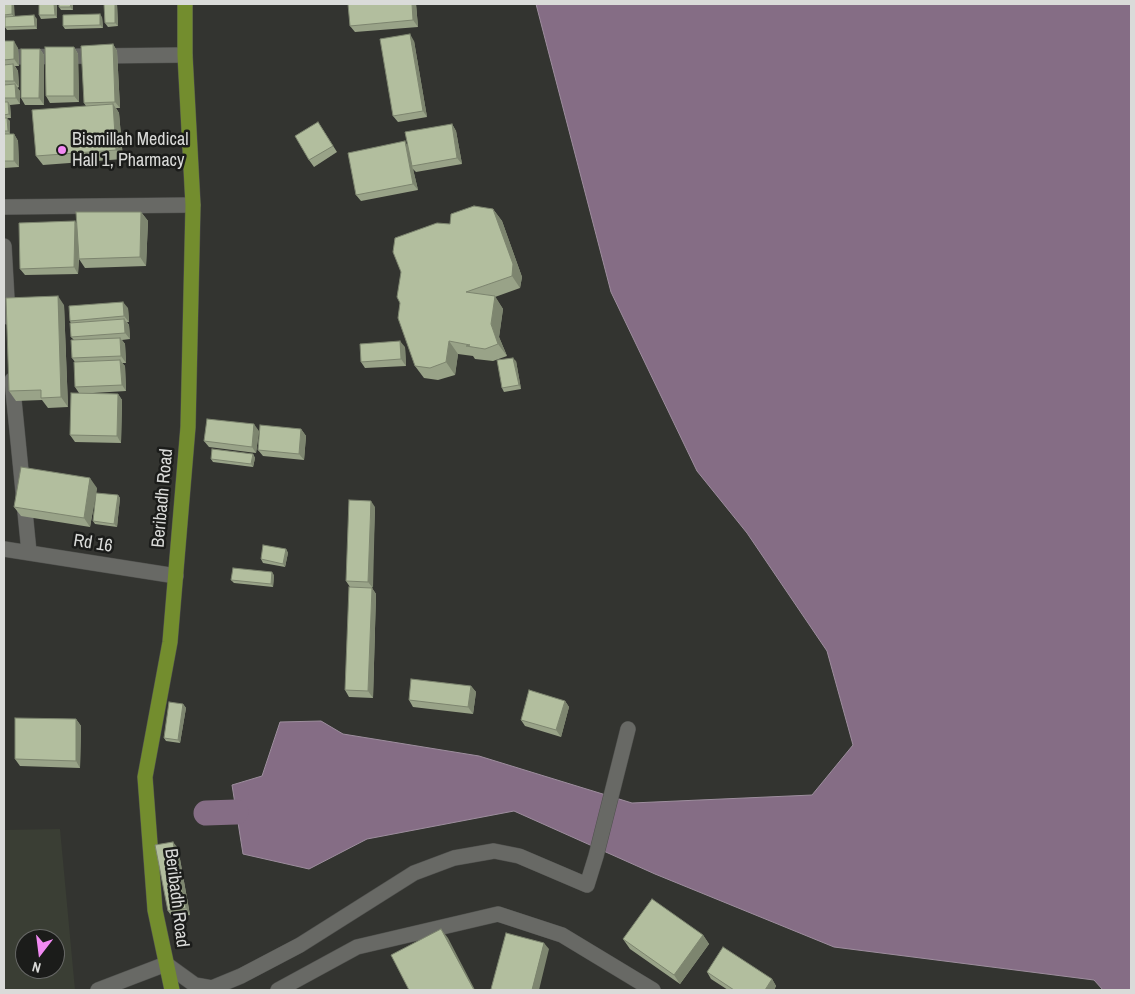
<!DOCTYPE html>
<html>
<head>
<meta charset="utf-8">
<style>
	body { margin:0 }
	#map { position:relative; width:1135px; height:994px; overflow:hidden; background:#333430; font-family:"Archivo Narrow",sans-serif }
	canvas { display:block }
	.frame { position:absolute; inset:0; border:5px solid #dadbd9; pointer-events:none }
	.north { position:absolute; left:15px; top:929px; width:50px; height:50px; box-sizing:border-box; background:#1b1c1a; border:1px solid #676866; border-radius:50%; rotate:195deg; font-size:14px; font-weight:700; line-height:20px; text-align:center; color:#dadbd9 }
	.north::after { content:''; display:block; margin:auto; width:18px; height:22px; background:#f28af3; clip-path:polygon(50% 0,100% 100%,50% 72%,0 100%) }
</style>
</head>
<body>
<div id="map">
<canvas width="1135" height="994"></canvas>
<div class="frame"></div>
<div class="north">N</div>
</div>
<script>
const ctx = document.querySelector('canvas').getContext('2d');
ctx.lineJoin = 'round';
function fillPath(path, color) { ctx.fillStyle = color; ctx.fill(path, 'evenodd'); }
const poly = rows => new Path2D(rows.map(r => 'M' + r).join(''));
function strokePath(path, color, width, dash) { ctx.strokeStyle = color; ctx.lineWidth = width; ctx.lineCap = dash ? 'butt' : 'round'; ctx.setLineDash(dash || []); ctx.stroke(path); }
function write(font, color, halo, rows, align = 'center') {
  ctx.font = font + ' "Archivo Narrow",sans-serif'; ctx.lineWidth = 5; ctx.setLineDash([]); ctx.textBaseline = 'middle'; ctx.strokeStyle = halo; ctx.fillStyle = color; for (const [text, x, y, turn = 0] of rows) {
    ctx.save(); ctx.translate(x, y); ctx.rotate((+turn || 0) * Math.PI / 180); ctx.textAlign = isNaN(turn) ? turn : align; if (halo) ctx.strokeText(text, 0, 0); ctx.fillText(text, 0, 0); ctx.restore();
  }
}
const built = poly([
	[60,829,75,990,4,990,4,830],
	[25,939,55,939,55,969,25,969]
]);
const water = poly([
	[536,4,1131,4,1131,990,1103,990,1094,980,834,947,655,874,514,811,367,839,309,869,243,854,232,785,262,776,280,722,321,721,343,734,479,756,632,803,812,795,853,745,827,651,747,533,697,471,611,292,536,4]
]);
const canal = poly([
	[206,813,236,812]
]);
const pedestrian = poly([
	[166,964,195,985,212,988,241,976,300,945,414,873,454,858,494,851,519,856,587,885,596,856,628,729]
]);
const minor = poly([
	[4,57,185,55],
	[4,207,193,205],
	[4,246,8,317],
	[12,380,29,552],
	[4,549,176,576],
	[98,990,166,964],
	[278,990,357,947,498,914,562,935,653,990]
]);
const trunk = poly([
	[172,990,155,910,145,777,170,642,188,427,193,205,185,55,185,4]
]);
const wall = poly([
	[4,4,14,16,37,19,37,29,7,30,5,27,5,18,4,18],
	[39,4,57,4,57,18,41,19,39,15],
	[73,4,73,10,61,10,59,7],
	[104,4,117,4,118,26,108,27,105,23],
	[416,4,418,27,355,32,350,26],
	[102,17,103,28,65,29,63,26],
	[4,41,18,48,19,66,15,66,18,71,19,87,17,88,20,91,20,104,10,105,11,118,4,118,10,121,10,134,14,134,18,141,19,167,4,168],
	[414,41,427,117,398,122,393,116],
	[113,44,117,51,120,108,116,108,119,113,123,159,43,165,36,156,86,106,84,103],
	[74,47,78,54,79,102,50,103,46,96],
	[40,49,44,55,44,105,25,105,21,98],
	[318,122,337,152,314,167,309,160],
	[452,124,456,131,462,164,416,172,413,169,418,190,361,201,356,195,408,146],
	[493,209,502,221,522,277,520,288,495,297,503,309,499,337,507,356,493,361,475,359,473,356,458,354,455,375,438,380,424,378,415,366,450,224],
	[141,212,148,221,146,266,85,268,79,259,78,274,25,275,20,269,77,223],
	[64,305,68,407,48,408,42,400,16,401,9,391],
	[128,308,129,322,127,322,129,325,130,339,122,340,125,344,126,363,122,363,125,366,126,391,93,393,118,394,122,400,121,443,75,442,70,435,79,393,75,387,75,362,72,358,74,340,71,337,71,323,70,321],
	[405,347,406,366,365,368,361,362],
	[516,361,521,389,504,392,502,388],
	[301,429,306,436,304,460,263,456,258,450],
	[259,431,256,453,209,447,204,441],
	[253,454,255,458,253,467,213,462,211,459],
	[97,488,90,527,21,516,14,507],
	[118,495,120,498,117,527,95,524,93,521],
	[375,507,372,588,376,594,373,698,349,697,345,690,350,587,346,581],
	[286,549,288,553,285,567,263,563,261,559],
	[274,575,273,587,234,583,231,580],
	[471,686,476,692,473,714,413,707,409,700],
	[565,701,569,707,561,737,525,726,521,720],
	[183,704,186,708,180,743,166,741,164,738],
	[76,719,81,726,80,768,20,766,15,759],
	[178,848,190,915,173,918,168,911],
	[703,935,709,944,680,984,630,949,623,939],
	[707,972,772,979,776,986,774,990,728,990,711,979]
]);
const shadedWall = poly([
	[12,4,14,4,15,18,12,14],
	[54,4,57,4,57,18,55,15],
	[71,4,73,4,73,10,70,7],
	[115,4,117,4,118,26,115,23],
	[412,4,416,4,418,27,413,20],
	[100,14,102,17,103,28,100,25],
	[34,15,37,19,37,29,35,26],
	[410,34,414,41,427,117,423,111],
	[14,41,18,48,19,66,14,59],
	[113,44,117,51,120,108,115,102],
	[74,47,78,54,79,102,74,96],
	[40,49,44,55,44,105,39,98],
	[13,64,18,71,19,87,14,81],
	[15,84,20,91,20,104,16,98],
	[8,102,10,105,11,118,9,114],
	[113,104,119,113,123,159,116,150],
	[7,118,10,121,10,134,8,131],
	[452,124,456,131,462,164,457,158],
	[14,134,18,141,19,167,14,161],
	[405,141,409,148,412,166,413,169,418,190,413,184],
	[493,209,502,221,522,277,520,288,512,276],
	[141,212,148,221,146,266,140,257],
	[75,221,80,228,78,274,74,267],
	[58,296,64,305,68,407,61,397],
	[495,296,503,309,499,337,507,356,498,344,491,324],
	[123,302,128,308,129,322,124,316],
	[124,319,129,325,130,339,125,333],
	[120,338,125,344,126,363,121,356],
	[400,341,405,347,406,366,401,359],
	[449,341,458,354,455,375,446,362],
	[513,358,516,361,521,389,519,385],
	[120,360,125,366,126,391,122,385],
	[118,394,122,400,121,443,117,436],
	[254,424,259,431,256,453,252,447],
	[301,429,306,436,304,460,299,454],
	[253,454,255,458,253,467,251,464],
	[90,478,97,488,90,527,84,518],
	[118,495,120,498,117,527,114,524],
	[371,501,375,507,373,588,368,582],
	[286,549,288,553,285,567,283,564],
	[272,572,274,575,273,587,271,584],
	[372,588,376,594,373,698,368,691],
	[471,686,476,692,473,714,468,707],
	[565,701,569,707,561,737,556,730],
	[183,704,186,708,180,743,178,740],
	[76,719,81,726,80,768,76,761],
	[173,842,178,848,190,915,186,908],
	[441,929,448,938,475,990,474,990],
	[703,935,709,944,680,984,674,975],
	[544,943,549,949,539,990,532,990],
	[772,979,776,986,774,990,765,990]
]);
const building = poly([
	[4,4,12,4,12,14,4,15,4,4],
	[39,4,54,4,55,15,39,15,39,4],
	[59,4,71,4,70,7,59,7,59,4],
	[104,4,115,4,115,23,105,23,104,4],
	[348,4,412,4,413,20,350,26,348,4],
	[100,14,100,25,63,26,63,15,100,14],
	[34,15,35,26,5,27,5,17,34,15],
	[410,34,423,111,393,116,380,39,410,34],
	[4,41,14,41,14,59,4,60,4,41],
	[113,44,115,102,84,103,81,46,113,44],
	[45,47,74,47,74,96,46,96,45,47],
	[21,49,40,49,39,98,21,98,21,49],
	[13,64,14,81,4,81,4,65,13,64],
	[15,84,16,98,4,98,4,85,15,84],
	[4,102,8,102,9,114,4,115,4,102],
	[113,104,116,150,36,156,32,110,113,104],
	[4,118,7,118,8,131,4,131,4,118],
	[318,122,333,146,309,160,295,136,318,122],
	[452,124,457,158,412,166,405,132,452,124],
	[4,134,14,134,14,161,4,161,4,134],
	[405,141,413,184,356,195,348,153,405,141],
	[474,206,493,209,513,264,512,276,466,292,495,296,491,324,498,344,485,349,466,346,470,345,449,341,446,362,430,368,415,366,398,318,400,303,397,297,401,272,393,252,395,238,437,223,450,224,451,214,474,206],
	[76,212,141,212,140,257,79,259,76,212],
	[75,221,74,267,20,269,19,223,75,221],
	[58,296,61,397,41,398,41,390,9,391,6,298,58,296],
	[123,302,124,316,70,321,69,306,123,302],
	[124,319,125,333,71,337,70,323,124,319],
	[120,338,121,356,72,358,71,340,120,338],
	[400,341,401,359,361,362,360,344,400,341],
	[513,358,519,385,502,388,497,360,513,358],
	[120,360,122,385,75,387,74,362,120,360],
	[71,393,118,394,117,436,70,435,71,393],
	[207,419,254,424,252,447,204,441,207,419],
	[260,425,301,429,299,454,258,450,260,425],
	[212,449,253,454,251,464,211,459,212,449],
	[21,467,90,478,84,518,14,507,21,467],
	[96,493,118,495,114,524,93,521,96,493],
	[349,500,371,501,368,582,346,581,349,500],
	[263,545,286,549,283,564,261,559,263,545],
	[233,568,272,572,271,584,231,580,233,568],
	[349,587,372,588,368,691,345,690,349,587],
	[411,679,471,686,468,707,409,700,411,679],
	[529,690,565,701,556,730,521,720,529,690],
	[169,702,183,704,178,740,164,738,169,702],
	[15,718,76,719,76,761,15,759,15,718],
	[173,842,186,908,168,911,155,845,173,842],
	[652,899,703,935,674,975,623,939,652,899],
	[441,929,474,990,409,990,391,955,441,929],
	[506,933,544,943,532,990,495,990,491,989,506,933],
	[723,947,772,979,765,990,734,990,707,972,723,947]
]);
const markers = [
	[62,150,5,"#f28af3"]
];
const poiNames = [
	["Bismillah Medical",72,140],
	["Hall 1, Pharmacy",72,161]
];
const streetNames = [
	["Beribadh Road",163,498,-85],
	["Rd 16",93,544,9],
	["Beribadh Road",176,898,83]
];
fillPath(built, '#3a3e34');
fillPath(water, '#856d85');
strokePath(water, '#9e8e9e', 1);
strokePath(canal, '#856d85', 25);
strokePath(pedestrian, '#50514e', 16);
strokePath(minor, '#50514e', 16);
strokePath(trunk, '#50514e', 16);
strokePath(pedestrian, '#686965', 15);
strokePath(minor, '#686965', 15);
strokePath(trunk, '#738d2e', 15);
fillPath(wall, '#99a388');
fillPath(shadedWall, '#7d856f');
fillPath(building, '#b2be9e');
strokePath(building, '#7d856f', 1);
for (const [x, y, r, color] of markers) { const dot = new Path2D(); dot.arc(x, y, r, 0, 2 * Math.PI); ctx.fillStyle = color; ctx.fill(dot); strokePath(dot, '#1b1c1a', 2); }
write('18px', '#dadbd9', '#1b1c1a', poiNames, 'left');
write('18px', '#dadbd9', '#1b1c1a', streetNames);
</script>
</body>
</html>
